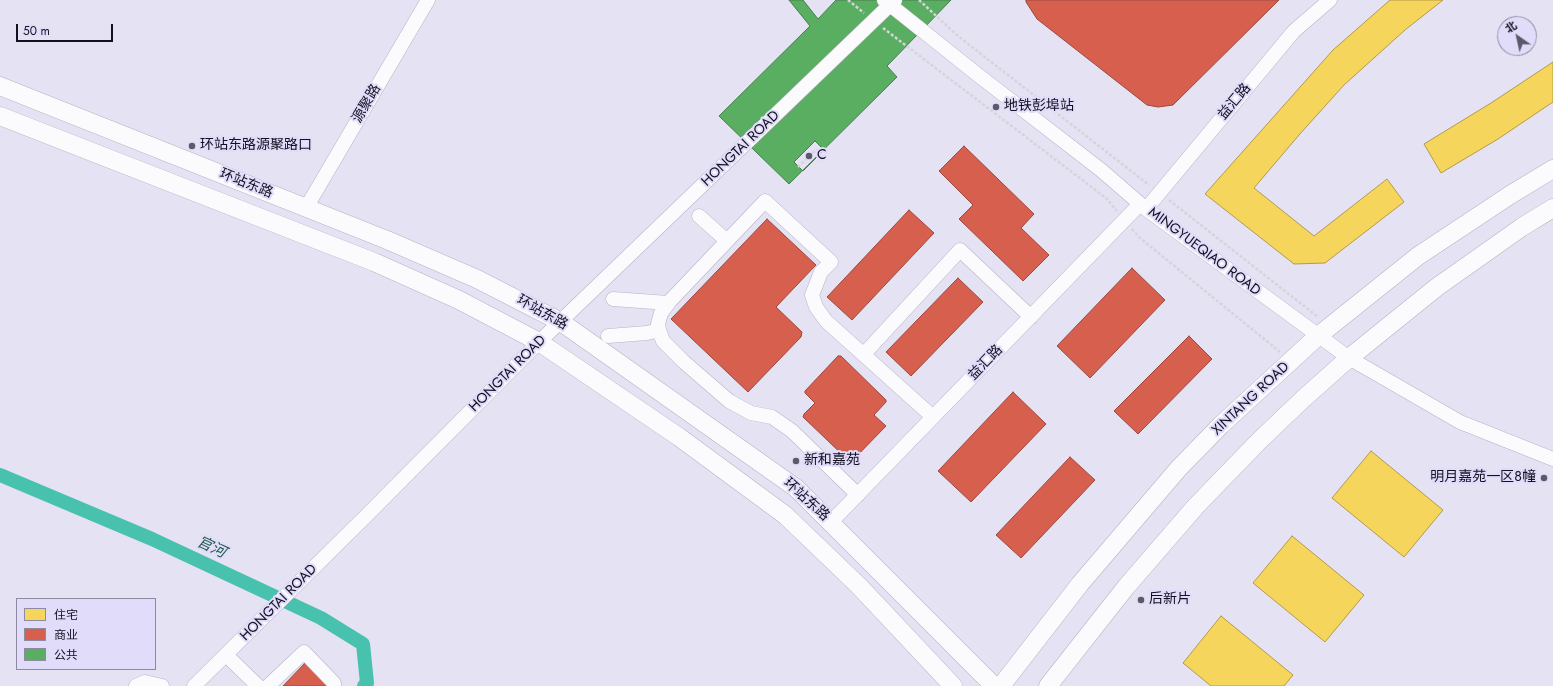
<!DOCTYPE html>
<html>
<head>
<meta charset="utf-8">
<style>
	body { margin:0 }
	#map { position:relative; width:1553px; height:686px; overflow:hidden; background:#e5e2f3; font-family:Jost,"Noto Sans SC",sans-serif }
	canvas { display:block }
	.legend { position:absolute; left:16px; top:598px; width:140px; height:72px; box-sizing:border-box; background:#e0dcf9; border:1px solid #8e8aa2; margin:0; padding:5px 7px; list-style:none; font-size:12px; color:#131020 }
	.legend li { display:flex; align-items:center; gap:8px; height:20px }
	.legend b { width:20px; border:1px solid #8e8aa2 }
	.north { position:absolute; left:1497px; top:16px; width:40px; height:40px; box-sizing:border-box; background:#e0dcf9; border:1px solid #8e8aa2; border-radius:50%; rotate:326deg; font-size:11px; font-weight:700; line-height:16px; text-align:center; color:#131020 }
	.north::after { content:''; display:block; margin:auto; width:14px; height:18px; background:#5c5a6a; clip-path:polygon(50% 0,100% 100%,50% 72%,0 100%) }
	.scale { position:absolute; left:16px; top:24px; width:97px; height:18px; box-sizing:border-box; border:2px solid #131020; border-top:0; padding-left:5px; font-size:12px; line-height:14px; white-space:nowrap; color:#131020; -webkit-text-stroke:3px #e0dcf9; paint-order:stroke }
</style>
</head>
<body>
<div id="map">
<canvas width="1553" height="686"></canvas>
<ul class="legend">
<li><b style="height:11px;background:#f6d55c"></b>住宅</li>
<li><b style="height:11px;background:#d6604d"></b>商业</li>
<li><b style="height:11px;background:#5aae61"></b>公共</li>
</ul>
<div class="north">北</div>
<div class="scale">50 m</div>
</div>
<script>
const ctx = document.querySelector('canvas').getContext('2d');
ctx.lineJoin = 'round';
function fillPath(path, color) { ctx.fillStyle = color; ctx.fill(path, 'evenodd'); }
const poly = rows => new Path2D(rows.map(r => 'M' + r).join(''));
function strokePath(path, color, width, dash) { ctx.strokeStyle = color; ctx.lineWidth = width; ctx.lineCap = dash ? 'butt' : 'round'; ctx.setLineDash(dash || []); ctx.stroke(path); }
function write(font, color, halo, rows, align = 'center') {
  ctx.font = font + ' Jost,"Noto Sans SC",sans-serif'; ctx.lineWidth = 4; ctx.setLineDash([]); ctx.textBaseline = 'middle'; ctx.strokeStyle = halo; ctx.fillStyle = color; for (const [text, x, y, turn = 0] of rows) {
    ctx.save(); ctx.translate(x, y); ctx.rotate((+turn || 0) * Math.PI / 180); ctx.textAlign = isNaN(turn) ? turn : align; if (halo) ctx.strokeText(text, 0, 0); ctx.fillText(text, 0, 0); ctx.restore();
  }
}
const homes = poly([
	[1390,0,1443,0,1405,30,1344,85,1299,135,1254,188,1314,236,1387,179,1404,202,1325,263,1294,264,1205,194,1333,50,1390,0],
	[1553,62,1553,102,1498,139,1441,173,1424,144,1491,103,1553,62],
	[1371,451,1443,510,1404,557,1332,498,1371,451],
	[1292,536,1364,595,1325,642,1253,583,1292,536],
	[1221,616,1293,675,1284,686,1211,686,1183,663,1221,616]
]);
const shops = poly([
	[1026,0,1279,0,1173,105,1158,107,1147,105,1037,19,1026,2,1026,0],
	[964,146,1034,214,1021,228,1049,255,1023,281,959,219,973,205,939,171,964,146],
	[909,210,934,233,852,320,827,297,909,210],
	[767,219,816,265,776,307,802,332,801,337,748,392,671,319,767,219],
	[1132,268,1165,300,1090,378,1057,346,1132,268],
	[958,278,983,302,911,376,886,352,958,278],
	[1189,336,1212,359,1138,434,1114,411,1189,336],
	[838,356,841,356,886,400,886,402,874,415,886,426,852,461,849,461,803,417,804,414,815,403,805,393,805,391,838,356],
	[1013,392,1046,424,971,502,938,471,1013,392],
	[1070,457,1095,480,1021,558,996,535,1070,457],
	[307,661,329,686,283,686,307,661]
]);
const public = poly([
	[789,0,803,0,818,19,836,0,951,0,887,66,897,77,789,184,719,116,810,26,789,0],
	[815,141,824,150,803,171,794,162,815,141]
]);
const canal = poly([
	[0,475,152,539,321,618,363,644,367,683,364,686]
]);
const path = poly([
	[848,0,864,13],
	[919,0,958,36,1149,185],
	[883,28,1106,198,1117,211],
	[798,167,817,149],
	[1169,200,1318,317],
	[1132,229,1140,238,1280,352]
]);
const minor = poly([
	[884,0,978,75,1101,170,1146,209,1349,358,1460,422,1553,459],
	[306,208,428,0],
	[1146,209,1294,31,1330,0],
	[699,216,727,241],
	[613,299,668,303],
	[608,336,647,333,659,330],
	[864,354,960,250,1031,317],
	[858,495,792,431,772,417,751,413,729,401,684,362,663,341,659,330,658,324,661,313,670,301,765,201,831,262,821,272,812,295,816,307,826,321,933,417],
	[831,522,1140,204],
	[226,655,258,686],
	[136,686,145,682,162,686],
	[194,686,367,515,539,342,895,0],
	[268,686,304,652,334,683,334,686]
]);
const major = poly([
	[0,86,387,240,477,279,561,322,796,488,994,686],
	[0,116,374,262,459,300,539,342,679,437,785,515,859,586,953,686],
	[1001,686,1080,584,1179,468,1221,425,1318,336,1418,256,1510,195,1553,169],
	[1048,686,1126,587,1196,506,1259,441,1303,399,1349,358,1437,287,1522,227,1553,208]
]);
const markers = [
	[996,107,4,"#5c5a6a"],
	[192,146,4,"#5c5a6a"],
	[809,156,4,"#5c5a6a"],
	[796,461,4,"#5c5a6a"],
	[1544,478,4,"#5c5a6a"],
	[1141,600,4,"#5c5a6a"]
];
const streetNames = [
	["益汇路",1235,102,-50],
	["源聚路",367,104,-60],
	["HONGTAI ROAD",741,149,-44],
	["环站东路",246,184,22],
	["MINGYUEQIAO ROAD",1204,252,37],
	["环站东路",542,313,29],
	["益汇路",986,363,-46],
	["HONGTAI ROAD",508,374,-45],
	["XINTANG ROAD",1251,399,-43],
	["环站东路",806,500,42],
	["HONGTAI ROAD",279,603,-45]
];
const poiNames = [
	["地铁彭埠站",1004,107],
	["环站东路源聚路口",200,146],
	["C",817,156],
	["新和嘉苑",804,461],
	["明月嘉苑一区8幢",1536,478,"right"],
	["后新片",1149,600]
];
const waterNames = [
	["官河",211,548,25]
];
fillPath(homes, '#f6d55c');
strokePath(homes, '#b29a4a', 1);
fillPath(shops, '#d6604d');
strokePath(shops, '#9c4840', 1);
fillPath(public, '#5aae61');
strokePath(public, '#457f4e', 1);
strokePath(canal, '#48c2ae', 14);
strokePath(minor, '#b5b2c3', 15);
strokePath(major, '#b5b2c3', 19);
strokePath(path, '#d6d4da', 2.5, [3, 2]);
strokePath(minor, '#fbfbfd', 14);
strokePath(major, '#fbfbfd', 18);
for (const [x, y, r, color] of markers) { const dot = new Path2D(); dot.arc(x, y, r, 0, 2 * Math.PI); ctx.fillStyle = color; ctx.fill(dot); strokePath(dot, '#e0dcf9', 1.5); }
write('14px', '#131020', '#e0dcf9', streetNames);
write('14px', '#131020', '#e0dcf9', poiNames, 'left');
write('italic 15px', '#225a4a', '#e0dcf9', waterNames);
</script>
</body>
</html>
